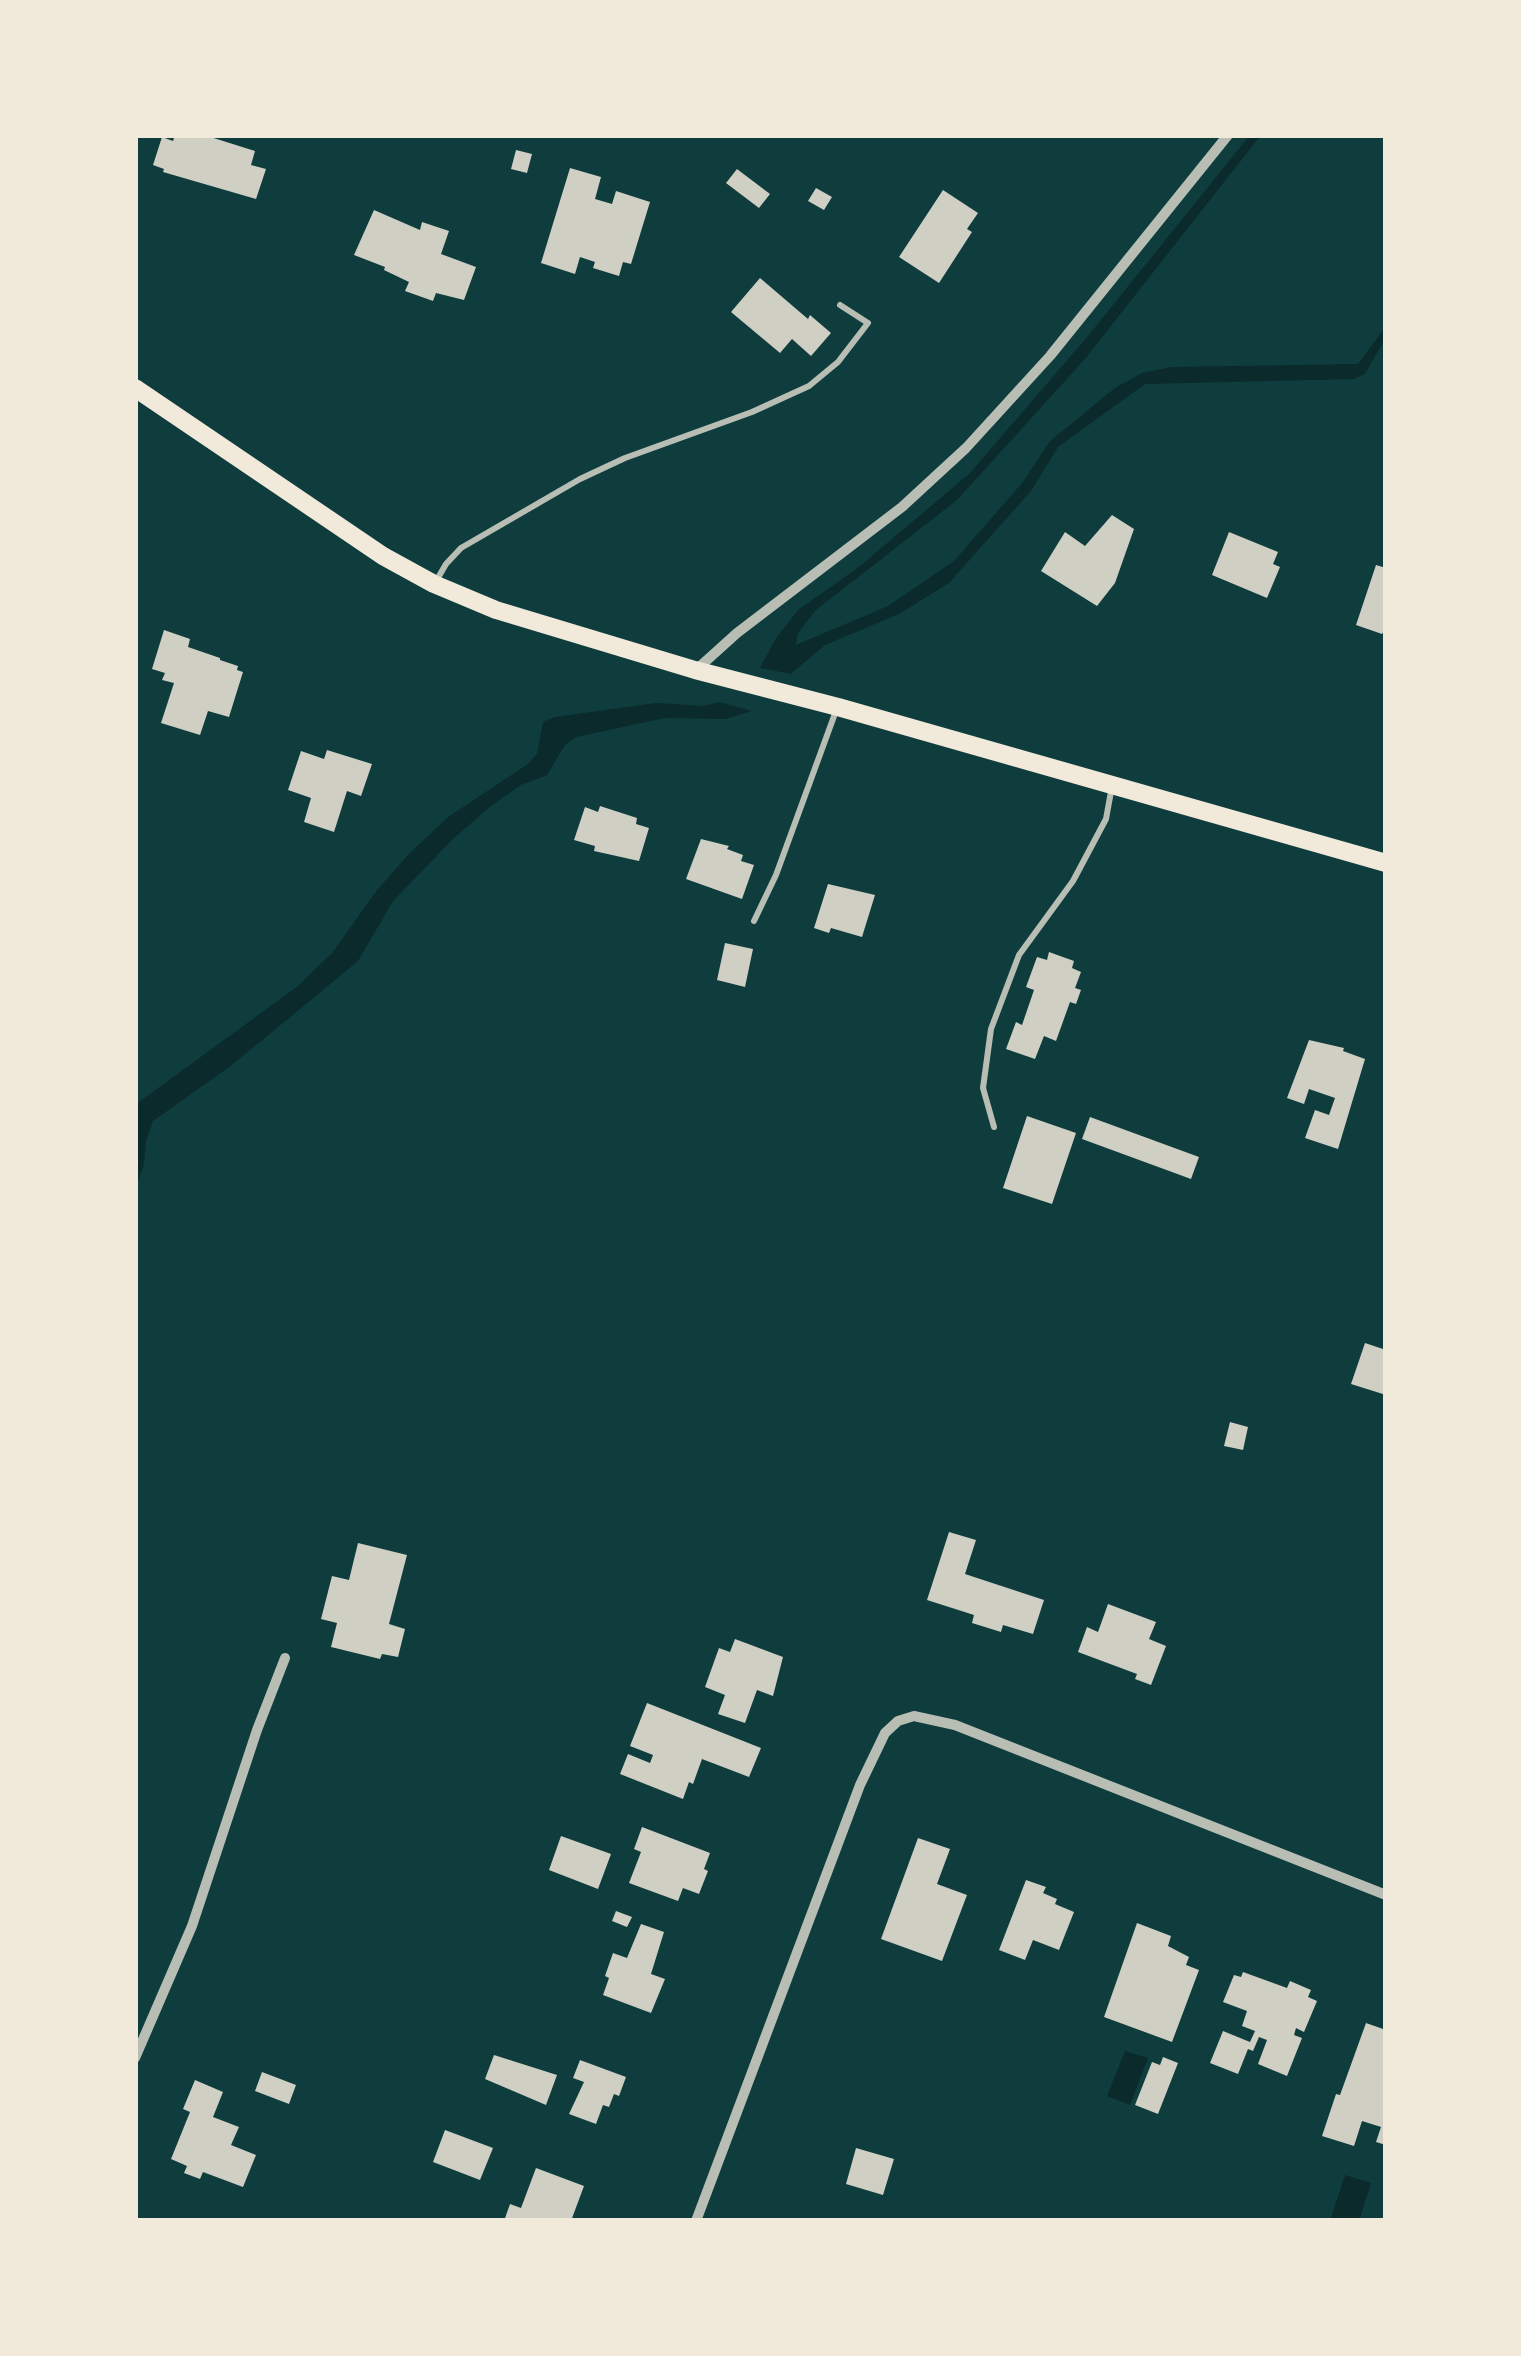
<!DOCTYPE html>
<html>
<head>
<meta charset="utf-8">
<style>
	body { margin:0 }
	#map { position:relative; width:1521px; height:2356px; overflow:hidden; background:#0f3d3e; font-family:Helvetica,sans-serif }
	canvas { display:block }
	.frame { position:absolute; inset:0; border:138px solid #f1e9da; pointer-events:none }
</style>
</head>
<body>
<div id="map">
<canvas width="1521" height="2356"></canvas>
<div class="frame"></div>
</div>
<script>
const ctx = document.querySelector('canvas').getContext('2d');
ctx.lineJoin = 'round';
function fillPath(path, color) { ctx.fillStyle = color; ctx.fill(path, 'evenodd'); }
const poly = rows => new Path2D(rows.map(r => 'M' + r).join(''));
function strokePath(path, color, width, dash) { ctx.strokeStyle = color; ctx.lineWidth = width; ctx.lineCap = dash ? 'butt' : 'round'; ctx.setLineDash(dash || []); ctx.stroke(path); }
const water = poly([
	[1250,135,1261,135,1085,359,957,500,816,610,798,633,796,645,888,606,954,561,1023,482,1050,441,1115,388,1142,373,1171,367,1358,364,1386,326,1386,337,1365,374,1354,379,1145,384,1058,447,1031,491,949,583,899,614,825,645,791,674,760,668,776,638,798,610,859,567,970,473,1088,336],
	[719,702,752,711,725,719,665,718,576,737,565,745,547,775,521,785,491,806,454,838,393,901,358,961,232,1065,153,1121,146,1141,144,1165,135,1188,135,1105,298,986,332,953,377,890,408,855,448,817,528,764,537,754,543,722,555,717,656,703,704,706],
	[1125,2051,1148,2058,1130,2105,1107,2096],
	[1345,2175,1371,2183,1359,2221,1330,2221]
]);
const building = poly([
	[175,135,204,135,255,151,251,165,266,169,256,199,163,172,164,169,153,165,162,137,173,141],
	[516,150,532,154,527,173,511,169],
	[570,168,601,177,595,199,612,204,616,191,650,202,631,264,623,262,619,276,593,268,595,262,580,257,575,274,541,263],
	[737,169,770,194,759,208,726,183],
	[816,188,832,197,824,210,808,201],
	[943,190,978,213,967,229,972,232,939,283,899,257],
	[374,210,420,230,422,222,449,231,441,254,476,267,464,300,436,293,433,301,405,291,409,282,384,270,385,267,354,255],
	[760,278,808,319,810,315,831,333,811,356,792,339,780,353,731,312],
	[1112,515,1134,529,1115,583,1097,606,1041,571,1065,532,1085,546],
	[1229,532,1278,552,1273,564,1280,567,1267,598,1212,575],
	[1376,565,1386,568,1386,628,1382,634,1356,625],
	[164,630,190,639,188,647,220,658,220,660,238,666,237,670,243,672,229,717,208,711,200,735,161,723,174,683,162,680,165,673,152,669],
	[327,750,372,764,361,796,347,791,334,832,304,822,311,798,288,790,301,751,324,759],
	[600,806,637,818,636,824,649,828,639,861,594,851,595,846,574,840,585,807,598,812],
	[701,839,729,846,727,849,743,855,741,861,754,865,742,899,686,879],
	[828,884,875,895,862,937,831,928,829,933,814,928],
	[725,943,753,949,745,987,717,980],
	[1049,952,1074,961,1072,968,1081,972,1075,988,1081,990,1076,1004,1070,1002,1056,1041,1044,1036,1035,1059,1006,1049,1016,1022,1022,1025,1034,990,1026,987,1037,957,1047,960],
	[1309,1040,1344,1048,1343,1051,1365,1059,1338,1149,1305,1138,1315,1110,1329,1115,1335,1098,1309,1089,1304,1104,1287,1098],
	[1027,1116,1076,1133,1052,1204,1003,1188],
	[1090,1117,1199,1157,1191,1179,1082,1139],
	[1365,1343,1386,1350,1386,1395,1351,1384],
	[1230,1422,1248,1427,1243,1450,1224,1446],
	[949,1532,976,1540,965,1574,1044,1600,1033,1634,1003,1625,1001,1632,972,1623,974,1615,927,1600],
	[358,1543,407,1555,389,1624,405,1629,398,1657,382,1654,380,1659,331,1647,337,1623,321,1619,332,1576,349,1580],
	[1108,1604,1156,1622,1149,1639,1166,1646,1151,1685,1135,1679,1137,1674,1078,1652,1087,1627,1098,1632],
	[735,1639,783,1657,773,1696,757,1690,745,1723,718,1714,725,1695,705,1687,719,1648,730,1652],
	[647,1703,761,1748,749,1777,702,1759,693,1784,689,1782,683,1799,620,1774,628,1754,650,1763,653,1755,630,1746],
	[642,1827,710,1853,704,1869,708,1871,699,1894,683,1888,678,1901,629,1883,641,1852,634,1849],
	[561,1836,611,1854,598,1889,549,1870],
	[918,1838,950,1849,937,1884,967,1895,942,1961,881,1939],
	[1026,1880,1046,1887,1043,1893,1057,1899,1055,1904,1074,1912,1059,1950,1033,1940,1025,1960,999,1950],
	[616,1911,632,1917,627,1927,612,1921],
	[1137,1923,1171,1936,1168,1946,1189,1957,1186,1965,1199,1970,1172,2042,1104,2017],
	[641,1924,664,1932,651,1974,665,1979,651,2013,603,1995,609,1978,605,1976,613,1953,627,1958],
	[1243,1972,1287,1988,1290,1981,1311,1990,1308,1997,1317,2001,1304,2032,1296,2028,1294,2035,1302,2038,1287,2076,1258,2064,1267,2040,1259,2037,1253,2051,1248,2049,1238,2074,1210,2063,1223,2031,1250,2042,1255,2031,1242,2026,1247,2011,1223,2002,1234,1975,1241,1977],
	[1366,2023,1386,2030,1386,2145,1376,2142,1381,2127,1362,2121,1354,2146,1322,2136,1336,2094,1340,2095],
	[494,2055,557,2075,546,2105,485,2079],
	[1163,2057,1178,2063,1158,2114,1135,2105,1152,2062,1160,2065],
	[580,2060,626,2077,619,2096,614,2094,609,2107,603,2105,596,2124,569,2114,584,2082,573,2078],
	[262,2072,296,2085,289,2104,255,2091],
	[195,2080,223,2092,213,2117,239,2127,231,2145,256,2155,243,2187,203,2172,200,2179,184,2173,187,2166,171,2159,190,2112,183,2109],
	[445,2130,493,2148,480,2180,433,2162],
	[856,2148,894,2159,883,2195,846,2184],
	[536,2168,584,2186,571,2221,504,2221,510,2204,521,2208]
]);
const service = poly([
	[435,583,446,564,461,548,580,479,625,458,752,412,809,386,838,362,868,323,840,305],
	[754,921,776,875,837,708],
	[994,1127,983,1088,991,1029,1019,955,1073,881,1106,819,1112,786]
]);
const minor = poly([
	[696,670,737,633,902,507,966,448,1050,356,1228,135],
	[135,2058,192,1926,257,1730,285,1658],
	[696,2221,860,1785,885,1733,898,1721,914,1716,955,1725,1386,1895]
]);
const secondary = poly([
	[135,388,383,556,434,584,496,610,695,670,838,707,1386,863]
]);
fillPath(water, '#0a2a2b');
fillPath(building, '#cfcfc3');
strokePath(service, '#b8beb3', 6);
strokePath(minor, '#b8beb3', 10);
strokePath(secondary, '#f1e9da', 18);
</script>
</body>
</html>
